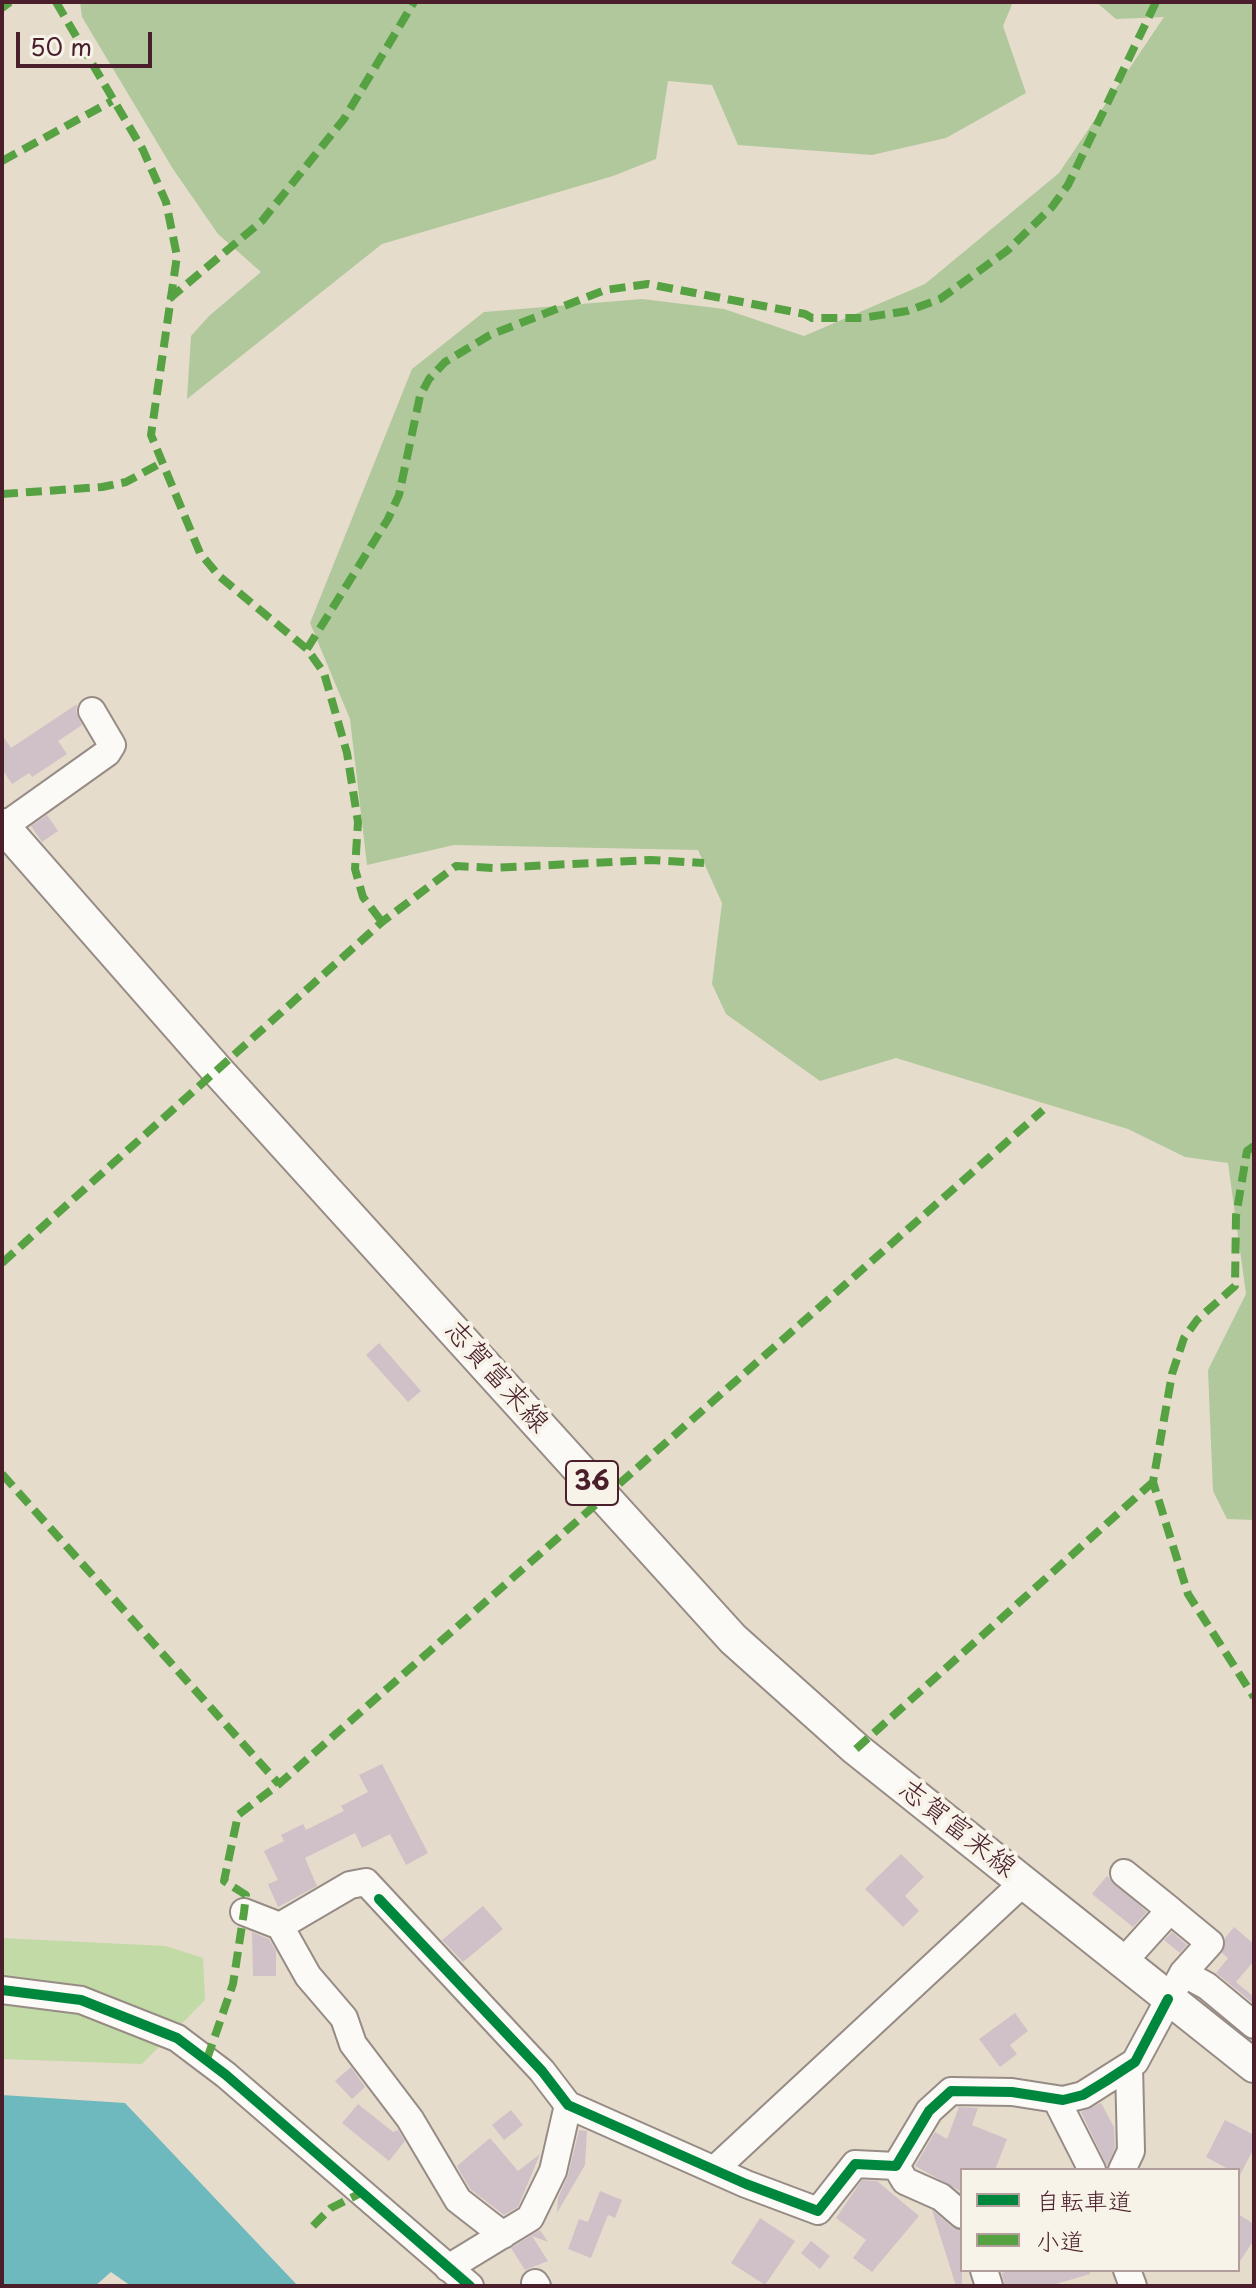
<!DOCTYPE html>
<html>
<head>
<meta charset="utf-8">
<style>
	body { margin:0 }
	#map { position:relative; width:1256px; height:2288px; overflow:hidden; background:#e6dccc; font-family:"Playpen Sans","Klee One",sans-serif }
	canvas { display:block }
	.frame { position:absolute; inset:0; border:4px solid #4a1f2b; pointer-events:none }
	.legend { position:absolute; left:960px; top:2168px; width:280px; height:104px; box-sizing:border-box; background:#f7f3e8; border:2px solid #b29e9c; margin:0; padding:10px 14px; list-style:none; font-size:24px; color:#4a1f2b }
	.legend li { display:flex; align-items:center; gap:16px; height:40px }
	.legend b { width:40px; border:2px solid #b29e9c }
	.scale { position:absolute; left:16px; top:32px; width:136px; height:36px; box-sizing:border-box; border:4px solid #4a1f2b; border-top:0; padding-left:10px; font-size:24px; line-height:28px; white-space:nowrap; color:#4a1f2b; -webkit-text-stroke:6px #f7f3e8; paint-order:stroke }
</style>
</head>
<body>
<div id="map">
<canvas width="1256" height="2288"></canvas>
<div class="frame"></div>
<ul class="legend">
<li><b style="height:10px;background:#00873e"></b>自転車道</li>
<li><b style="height:10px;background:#56a243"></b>小道</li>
</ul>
<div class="scale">50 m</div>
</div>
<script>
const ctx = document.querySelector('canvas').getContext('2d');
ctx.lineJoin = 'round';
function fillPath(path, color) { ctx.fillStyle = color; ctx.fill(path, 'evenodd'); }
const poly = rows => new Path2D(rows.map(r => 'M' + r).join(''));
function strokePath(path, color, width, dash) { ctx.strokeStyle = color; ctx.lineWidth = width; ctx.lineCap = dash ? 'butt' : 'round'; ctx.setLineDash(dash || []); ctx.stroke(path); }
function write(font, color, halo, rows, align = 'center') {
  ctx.font = font + ' "Playpen Sans","Klee One",sans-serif'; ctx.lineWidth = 8; ctx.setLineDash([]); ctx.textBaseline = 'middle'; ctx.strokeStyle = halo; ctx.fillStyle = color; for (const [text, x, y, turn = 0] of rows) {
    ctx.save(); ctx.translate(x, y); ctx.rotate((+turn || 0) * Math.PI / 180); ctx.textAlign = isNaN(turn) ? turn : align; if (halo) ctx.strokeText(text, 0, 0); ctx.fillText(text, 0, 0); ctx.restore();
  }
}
const green = poly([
	[2,1938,166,1946,203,1958,205,2000,142,2064,2,2059]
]);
const forest = poly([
	[80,2,1013,2,1003,26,1026,93,946,138,872,155,738,145,712,85,668,81,656,159,613,176,382,244,187,399,191,336,209,316,261,272,218,234,173,169,82,17],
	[1096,2,1254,2,1254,1520,1227,1519,1213,1491,1208,1370,1246,1294,1228,1163,1185,1157,1128,1129,896,1058,820,1081,726,1014,712,984,722,903,698,850,454,845,367,865,350,719,310,623,412,369,484,312,642,299,724,309,804,336,925,284,1059,173,1164,17,1116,19]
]);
const water = poly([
	[2,2095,125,2103,298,2286,131,2286,111,2272,95,2286,2,2286]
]);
const building = poly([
	[77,704,76,712,82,725,58,741,67,754,32,777,29,773,12,784,2,769,2,735,11,748],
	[47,815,58,831,42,842,31,826],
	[379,1343,421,1391,408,1402,366,1355],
	[382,1764,428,1853,406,1865,390,1834,362,1848,355,1833,305,1858,317,1886,278,1907,268,1884,278,1880,264,1851,284,1841,281,1835,303,1824,306,1830,344,1811,341,1806,368,1792,359,1775],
	[901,1854,924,1877,905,1896,919,1911,903,1927,865,1889],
	[1107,1876,1147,1912,1133,1927,1092,1894],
	[483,1906,503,1929,463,1962,442,1940],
	[1234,1927,1254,1944,1254,1961,1236,1982,1254,1997,1254,2004,1216,1973,1228,1958,1222,1953,1225,1938],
	[252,1932,269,1939,276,1951,276,1976,253,1976],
	[1172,1932,1187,1945,1180,1953,1164,1940],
	[1015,2013,1028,2031,1010,2045,1017,2054,1000,2067,979,2039],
	[351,2067,365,2087,352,2099,335,2081],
	[1101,2103,1114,2127,1115,2148,1107,2166,1081,2112],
	[358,2104,393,2132,398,2130,405,2141,389,2161,342,2123],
	[959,2107,978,2108,972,2125,1007,2139,995,2170,962,2170,962,2192,915,2166,935,2132,947,2139],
	[511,2110,523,2125,504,2140,492,2125],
	[1225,2120,1254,2135,1254,2148,1240,2175,1238,2170,1230,2170,1206,2157],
	[579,2130,587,2131,585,2165,557,2213,558,2198,568,2175],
	[490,2138,518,2171,540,2154,518,2207,504,2215,470,2189,457,2166],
	[862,2180,877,2181,919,2216,872,2272,853,2258,866,2240,836,2218],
	[600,2191,622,2200,615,2218,608,2215,591,2258,568,2249,579,2219,588,2222],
	[932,2210,952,2227,962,2231,962,2286,956,2286],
	[1238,2214,1254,2224,1254,2240,1238,2264],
	[760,2218,795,2241,765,2285,731,2263],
	[540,2230,548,2242,532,2236,548,2261,525,2270,511,2248],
	[811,2241,830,2256,820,2269,801,2253],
	[1012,2270,1090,2270,1090,2274,1049,2286,1005,2286,1002,2273]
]);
const minor = poly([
	[3,827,107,753,112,745,92,711],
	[1124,1873,1170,1910],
	[244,1912,280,1926,350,1885,366,1882,542,2071,568,2105,746,2184,818,2211,855,2164,896,2166,929,2111,951,2091,1012,2092,1063,2100,1083,2095,1135,2062,1183,1973,1210,1943,1170,1910,1123,1962],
	[280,1926,308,1976,344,2018,353,2044,410,2119,458,2200,503,2235],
	[1183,1973,1207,1986,1254,2025],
	[2,1990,81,2000,177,2038,226,2075,470,2286],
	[1056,2099,1092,2170],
	[896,2166,905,2181,941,2197,962,2215],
	[715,2169,1024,1882],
	[1122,2170,1131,2151,1129,2066],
	[448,2268,530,2218,553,2171,568,2105],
	[984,2270,989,2286],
	[1127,2270,1133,2286],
	[535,2283,537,2286]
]);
const major = poly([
	[2,825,217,1070,733,1639,856,1749,1254,2066]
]);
const quiet = poly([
	[56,2,143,150,166,202,177,256,151,435,200,553,219,576,307,649,324,673,347,753,358,822,355,869,363,897,382,922],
	[2,8,10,2],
	[2,161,112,101],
	[169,299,262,221,344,119,414,2],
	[2,494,102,487,126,482,163,462],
	[307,649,388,519,399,495,420,396,429,379,445,362,490,335,605,290,648,284,805,314,812,318,862,318,907,311,940,299,1008,250,1052,207,1068,185,1156,2],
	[1254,1146,1247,1151,1236,1216,1235,1286,1197,1320,1184,1338,1172,1374,1153,1482,1188,1594,1254,1697],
	[2,1263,382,922,456,866,493,868,650,860,704,863],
	[2,1474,279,1784],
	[856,1749,1153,1482],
	[207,2059,233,1984,244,1912,246,1895,224,1881,238,1815,279,1784,1043,1110],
	[313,2226,331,2208,361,2193]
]);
const cycleway = poly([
	[379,1899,542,2071,568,2105,746,2184,818,2211,855,2164,896,2166,929,2111,951,2091,1012,2092,1063,2100,1083,2095,1106,2081,1135,2062,1168,1999],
	[2,1990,81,2000,177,2038,226,2075,470,2286]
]);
const shields = [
	[592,1483,52]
];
const shieldNames = [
	["36",592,1483]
];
const streetNames = [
	["志賀富来線",496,1377,48],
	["志賀富来線",957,1829,38]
];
fillPath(green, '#c2daa6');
fillPath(forest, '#b0c89c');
fillPath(water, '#6db9bd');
fillPath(building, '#cfc1c7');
strokePath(minor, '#978b85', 30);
strokePath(major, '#978b85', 36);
strokePath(minor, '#fbfaf7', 26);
strokePath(major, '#fbfaf7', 32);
strokePath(quiet, '#56a243', 8, [16, 8]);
strokePath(cycleway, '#00873e', 10);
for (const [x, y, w] of shields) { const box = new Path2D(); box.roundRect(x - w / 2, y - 22, w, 44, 6); ctx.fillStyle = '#f7f3e8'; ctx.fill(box); strokePath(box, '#4a1f2b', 2); }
write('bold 26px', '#4a1f2b', null, shieldNames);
write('28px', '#4a1f2b', '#f7f3e8', streetNames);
</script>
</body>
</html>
